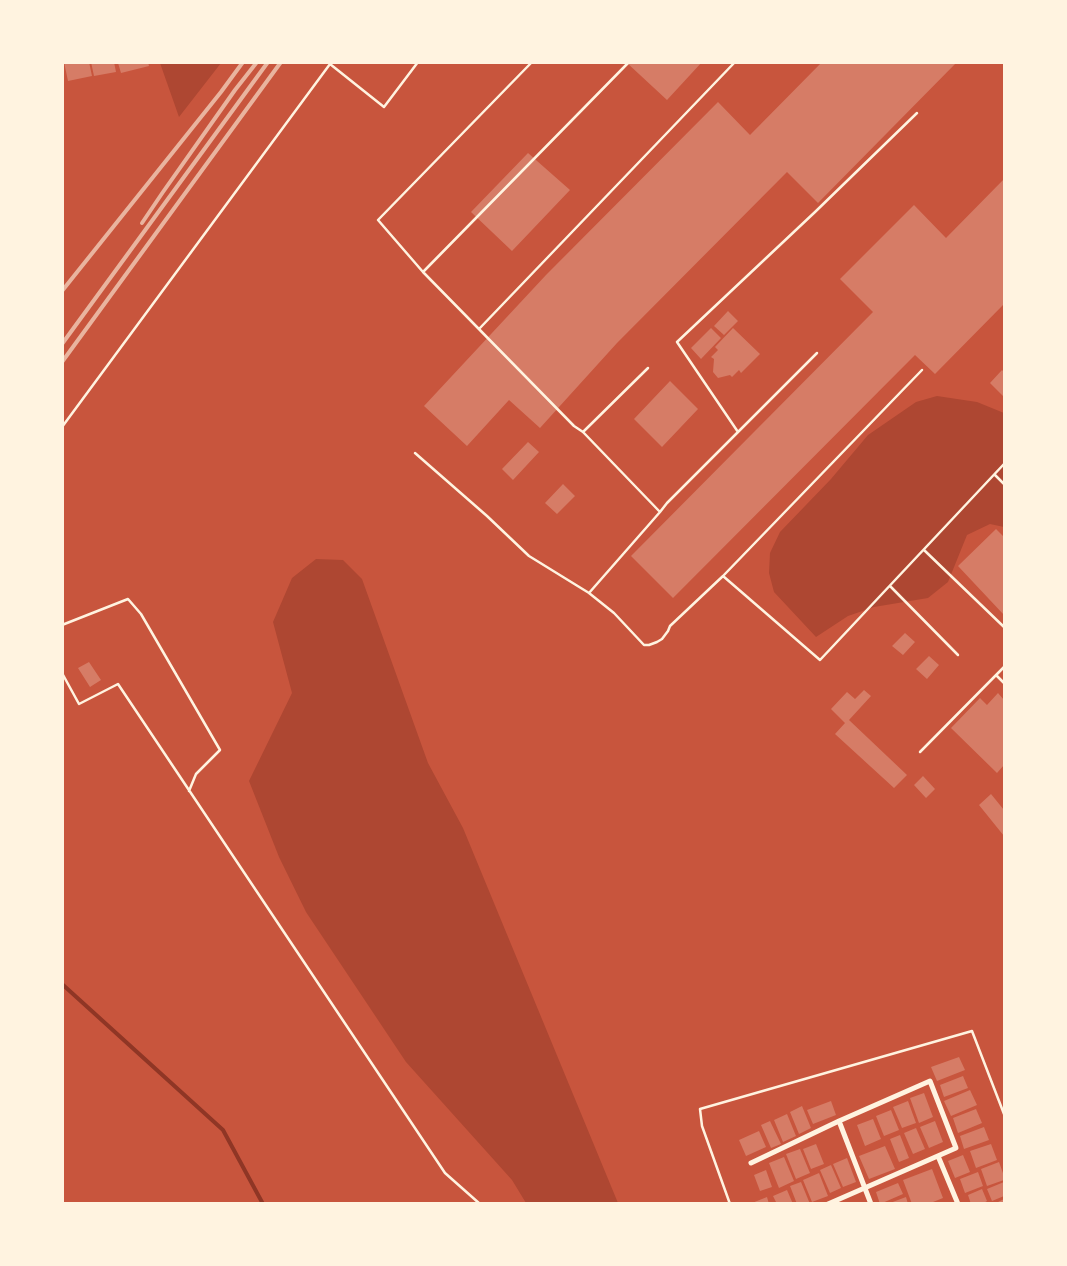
<!DOCTYPE html>
<html>
<head>
<meta charset="utf-8">
<style>
	body { margin:0 }
	#map { position:relative; width:1067px; height:1266px; overflow:hidden; background:#c8553d; font-family:Poppins,sans-serif }
	canvas { display:block }
	.frame { position:absolute; inset:0; border:64px solid #fff3e0; pointer-events:none }
</style>
</head>
<body>
<div id="map">
<canvas width="1067" height="1266"></canvas>
<div class="frame"></div>
</div>
<script>
const ctx = document.querySelector('canvas').getContext('2d');
ctx.lineJoin = 'round';
function fillPath(path, color) { ctx.fillStyle = color; ctx.fill(path, 'evenodd'); }
const poly = rows => new Path2D(rows.map(r => 'M' + r).join(''));
function strokePath(path, color, width, dash) { ctx.strokeStyle = color; ctx.lineWidth = width; ctx.lineCap = dash ? 'butt' : 'round'; ctx.setLineDash(dash || []); ctx.stroke(path); }
const green = poly([
	[160,63,160,62,221,63,179,117],
	[937,396,977,402,1004,413,1004,527,990,524,967,535,948,582,928,598,874,607,848,616,816,637,774,592,769,573,770,553,780,532,831,479,868,435,916,402],
	[316,559,343,560,362,579,428,763,463,828,618,1203,526,1203,512,1180,406,1062,306,912,279,857,249,781,292,693,273,622,292,578]
]);
const stream = poly([
	[62,984,223,1130,263,1204]
]);
const building = poly([
	[64,62,89,62,92,76,68,81],
	[91,62,114,62,116,72,94,76],
	[121,62,148,62,149,66,121,73,118,63],
	[626,62,702,62,667,100],
	[822,62,957,62,818,203,787,172,617,343,540,428,509,400,467,446,424,406,546,275,718,102,750,135],
	[528,153,570,190,512,251,471,212],
	[1004,179,1004,304,935,374,915,355,673,598,631,556,873,312,840,279,914,205,946,238],
	[728,311,738,321,724,335,714,326],
	[711,328,721,338,701,359,691,348],
	[733,328,760,354,741,373,739,370,732,377,730,375,718,378,713,372,714,359,711,357,718,350,715,347],
	[1002,370,1004,372,1004,397,990,383],
	[670,381,698,409,662,447,634,419],
	[528,442,539,452,513,480,502,469],
	[563,484,575,496,557,514,545,503],
	[996,529,1004,537,1004,615,958,566],
	[905,633,915,642,903,655,892,646],
	[929,656,939,665,927,679,916,669],
	[89,662,101,680,90,687,78,668],
	[864,690,871,696,849,720,907,775,894,788,835,734,845,723,831,709,847,692,855,699],
	[998,693,1004,700,1004,765,997,773,951,728,980,698,987,705],
	[923,776,935,789,926,798,914,785],
	[991,794,1004,810,1004,836,979,805],
	[959,1057,965,1070,937,1081,931,1067],
	[963,1076,968,1088,944,1097,940,1085],
	[970,1090,977,1105,951,1116,944,1101],
	[924,1093,933,1117,919,1123,910,1098],
	[831,1101,836,1115,813,1124,807,1110],
	[908,1101,916,1123,902,1128,893,1107],
	[802,1106,811,1128,799,1134,790,1112],
	[976,1109,982,1123,958,1133,953,1118],
	[891,1110,899,1130,884,1136,876,1116],
	[787,1114,796,1136,783,1142,774,1120],
	[873,1119,881,1139,865,1146,857,1125],
	[770,1121,781,1144,771,1148,761,1125],
	[935,1121,943,1142,929,1148,920,1127],
	[984,1127,989,1140,964,1149,960,1136],
	[916,1128,925,1149,913,1154,904,1133],
	[759,1131,766,1147,746,1156,739,1140],
	[900,1135,909,1158,899,1162,890,1139],
	[816,1144,824,1164,811,1169,803,1149],
	[991,1144,997,1160,976,1168,970,1151],
	[885,1146,895,1169,869,1179,859,1156],
	[800,1149,810,1173,796,1179,786,1154],
	[963,1155,970,1172,955,1178,948,1161],
	[784,1157,794,1181,779,1188,769,1163],
	[847,1158,856,1182,843,1187,833,1164],
	[999,1162,1004,1176,1004,1180,987,1186,981,1169],
	[831,1165,841,1188,830,1193,820,1170],
	[932,1169,943,1198,928,1204,912,1204,903,1180],
	[766,1170,772,1187,760,1191,754,1175],
	[978,1172,983,1186,965,1193,960,1179],
	[819,1173,828,1196,812,1202,803,1180],
	[801,1182,810,1204,797,1204,790,1186],
	[1004,1182,1004,1196,992,1201,987,1189],
	[898,1183,903,1194,880,1204,876,1192],
	[982,1189,987,1201,982,1204,971,1204,968,1195],
	[787,1190,793,1204,777,1204,773,1196],
	[767,1197,769,1204,752,1204,752,1203],
	[906,1197,908,1204,890,1204,890,1203],
	[1004,1199,1004,1204,994,1204]
]);
const service = poly([
	[629,62,423,272,574,426,583,432,660,512,589,593,614,613,644,645,649,645,657,642,662,639,668,631,670,626,723,576,820,660,1004,464],
	[423,272,378,220,532,62],
	[479,329,735,62],
	[62,427,330,64,384,107,418,62],
	[583,432,648,368],
	[738,432,677,342,815,212,917,113],
	[415,453,487,516,529,556,589,593],
	[995,475,1004,484],
	[660,512,667,503,817,353],
	[924,550,1004,627],
	[723,576,922,370],
	[890,586,958,655],
	[62,625,128,599,141,614,220,750,196,774,189,791],
	[62,673,79,704,118,684,445,1173,480,1204],
	[996,675,1004,683],
	[920,752,1004,667],
	[730,1204,702,1126,700,1109,972,1031,1004,1114]
]);
const minor = poly([
	[839,1121,871,1204],
	[938,1156,958,1204],
	[751,1163,839,1121,930,1081,956,1148,828,1204]
]);
const rail = poly([
	[142,223,163,192,235,90,257,62],
	[62,291,221,92,243,62],
	[62,344,268,62],
	[62,362,281,62]
]);
fillPath(green, '#ae4732');
strokePath(stream, '#8f3625', 4);
fillPath(building, '#d67c66');
strokePath(service, '#fff3e0', 2.5);
strokePath(minor, '#fff3e0', 5);
strokePath(rail, '#e9b49f', 4);
</script>
</body>
</html>
